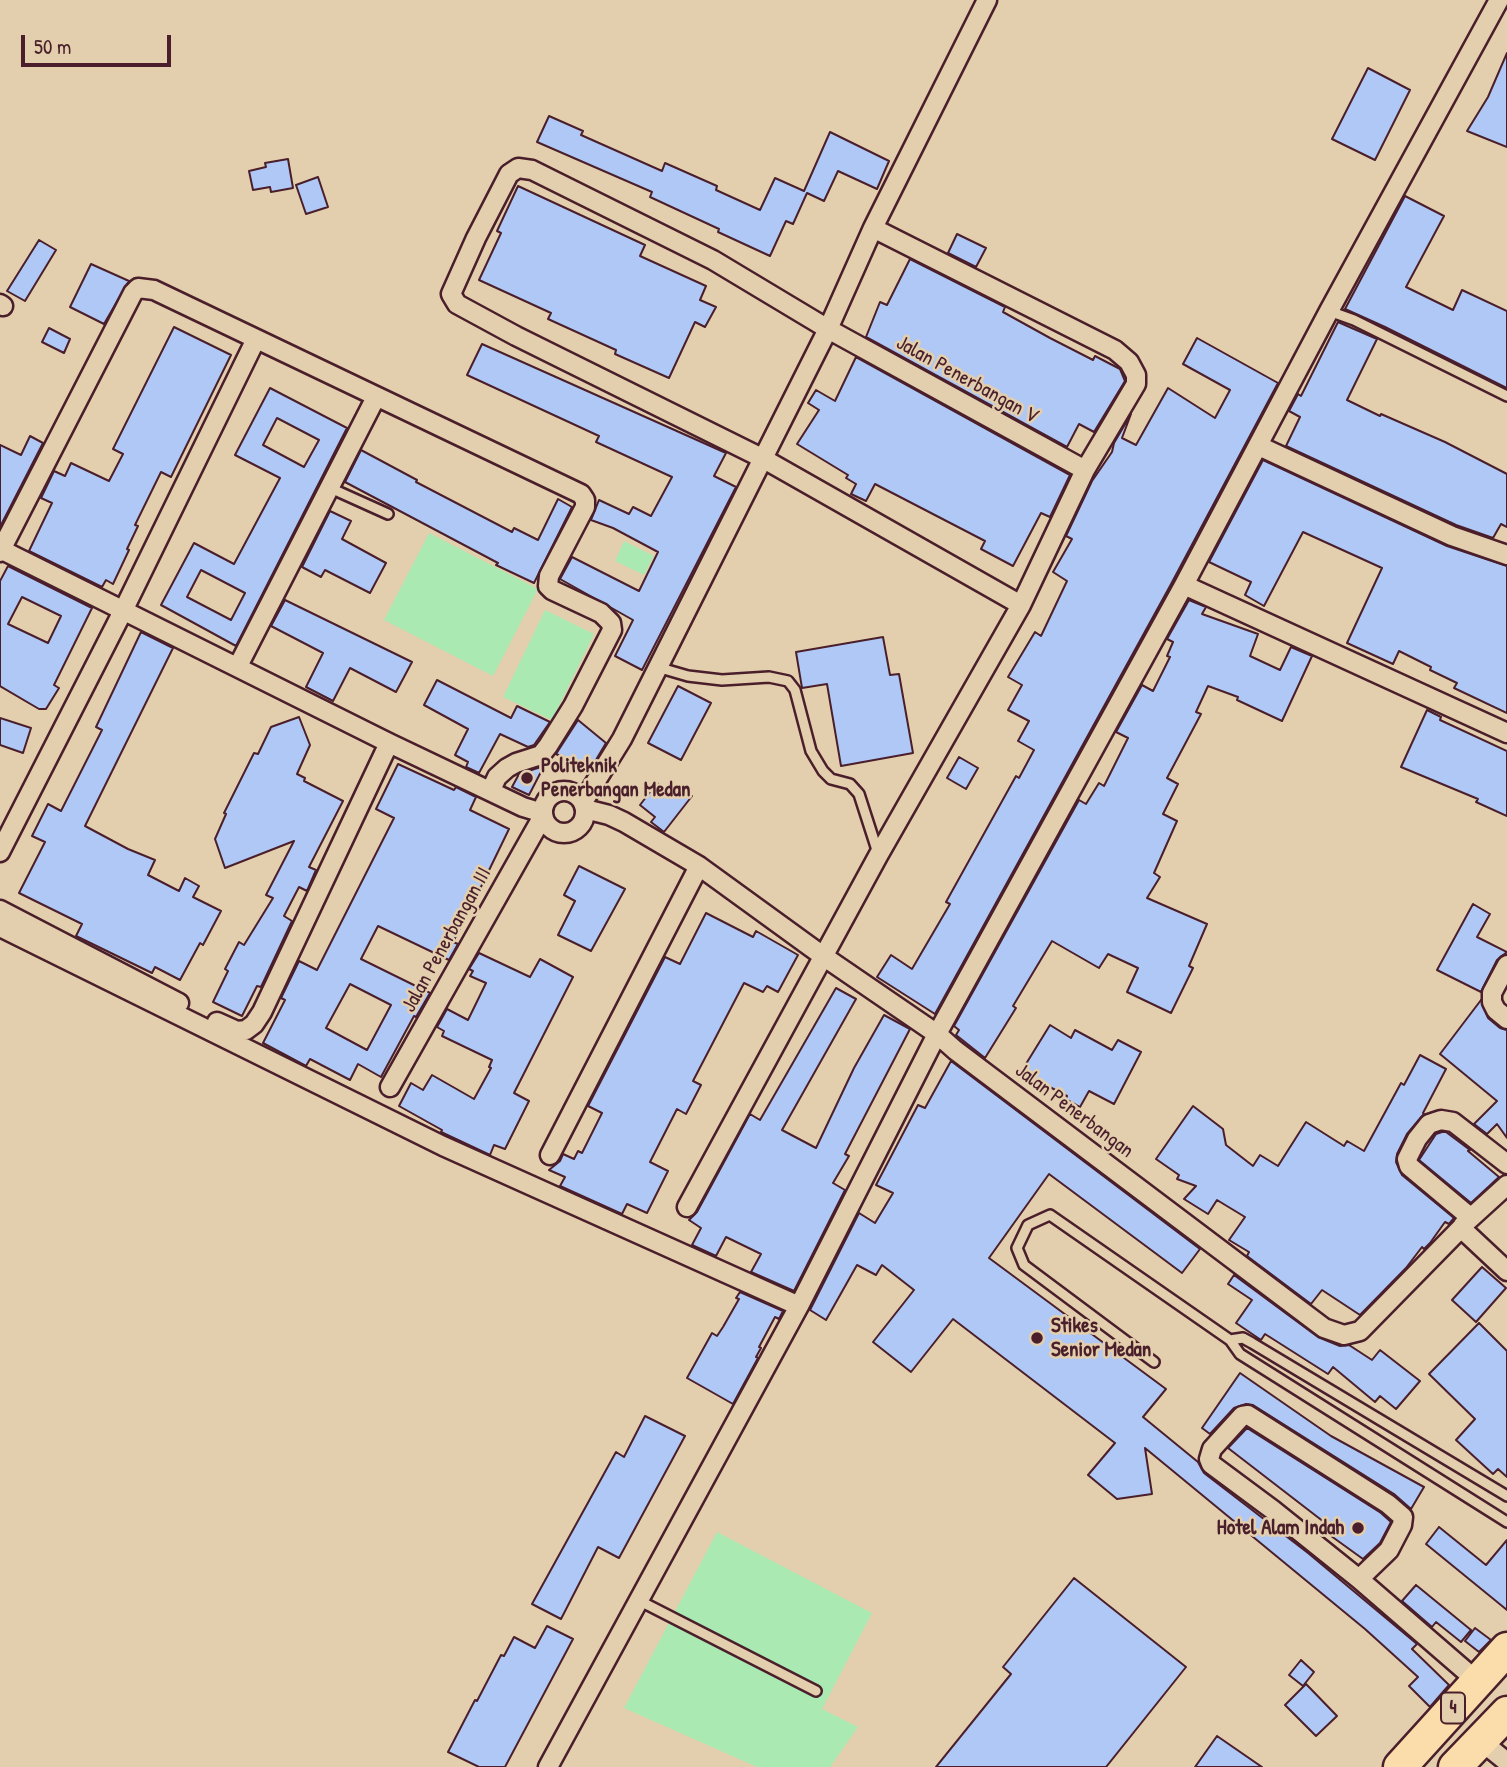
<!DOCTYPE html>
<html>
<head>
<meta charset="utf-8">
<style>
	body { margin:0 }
	#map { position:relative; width:1507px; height:1767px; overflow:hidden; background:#e3cfad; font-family:"Patrick Hand",sans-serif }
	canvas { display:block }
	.scale { position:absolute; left:21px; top:35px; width:150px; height:32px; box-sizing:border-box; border:4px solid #4a1f2b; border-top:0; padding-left:9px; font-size:21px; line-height:24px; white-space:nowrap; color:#4a1f2b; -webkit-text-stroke:5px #e3cfad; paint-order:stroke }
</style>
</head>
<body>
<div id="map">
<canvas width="1507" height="1767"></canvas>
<div class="scale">50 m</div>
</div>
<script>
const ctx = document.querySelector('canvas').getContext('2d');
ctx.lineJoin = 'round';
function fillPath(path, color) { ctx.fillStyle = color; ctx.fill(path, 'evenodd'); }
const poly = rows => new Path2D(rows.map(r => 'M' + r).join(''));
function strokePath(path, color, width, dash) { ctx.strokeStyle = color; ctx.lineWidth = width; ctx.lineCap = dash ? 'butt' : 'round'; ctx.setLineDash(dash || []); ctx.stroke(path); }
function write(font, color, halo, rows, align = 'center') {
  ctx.font = font + ' "Patrick Hand",sans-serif'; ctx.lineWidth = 5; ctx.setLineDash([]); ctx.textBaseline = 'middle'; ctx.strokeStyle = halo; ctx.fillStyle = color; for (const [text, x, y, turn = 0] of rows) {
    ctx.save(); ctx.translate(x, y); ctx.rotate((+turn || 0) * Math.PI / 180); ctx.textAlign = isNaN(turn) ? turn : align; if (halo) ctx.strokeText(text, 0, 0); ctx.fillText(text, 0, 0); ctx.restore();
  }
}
const green = poly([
	[429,533,538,589,493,676,384,620],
	[624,541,654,556,644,575,615,561],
	[545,610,594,634,552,720,503,697],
	[717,1532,872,1613,822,1709,858,1727,830,1767,757,1767,624,1708]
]);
const building = poly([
	[1507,53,1507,147,1467,131,1488,97,1507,53],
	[1368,68,1410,90,1375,160,1332,139,1368,68],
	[549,116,583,131,581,135,662,171,665,163,717,186,716,190,760,210,775,178,804,191,830,132,889,161,877,189,838,171,824,201,807,193,793,224,786,221,770,256,718,232,719,229,650,197,652,192,537,142,549,116],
	[288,159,293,188,271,192,270,187,253,190,249,171,266,167,265,163,288,159],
	[318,177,328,207,306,214,296,185,318,177],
	[518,186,645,245,640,256,706,286,700,300,716,307,705,327,695,322,669,378,615,354,616,350,548,319,551,313,479,280,501,233,497,231,518,186],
	[1405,196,1444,216,1406,287,1453,310,1462,290,1507,311,1507,388,1385,327,1345,309,1405,196],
	[957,234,986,248,976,267,948,253,957,234],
	[39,240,56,250,25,301,7,291,39,240],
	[910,259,1005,307,1003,312,1050,338,1093,360,1095,356,1120,369,1125,381,1094,432,1079,424,1067,447,866,337,880,302,887,305,910,259],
	[91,264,129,281,104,324,70,307,91,264],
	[1338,322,1377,339,1347,400,1380,416,1381,414,1445,442,1507,474,1507,527,1501,524,1493,538,1456,525,1286,446,1300,417,1289,411,1298,394,1301,396,1338,322],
	[174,327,231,355,171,477,161,472,135,525,138,526,127,549,129,550,113,584,106,580,102,587,29,551,52,503,41,498,54,471,65,476,71,463,109,481,123,454,113,449,174,327],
	[49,328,70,339,64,353,42,342,49,328],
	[1197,338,1278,383,1170,586,935,1014,877,977,891,955,912,969,950,904,946,902,1016,776,1019,778,1034,750,1018,741,1029,721,1008,710,1022,685,1008,677,1035,632,1041,636,1067,581,1053,572,1072,539,1066,536,1092,481,1112,452,1114,443,1131,414,1122,438,1136,445,1168,388,1215,418,1230,390,1183,364,1197,338],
	[482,344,726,453,714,476,736,487,642,670,615,656,633,620,560,579,572,557,639,591,658,552,613,528,591,520,599,500,629,514,633,507,651,516,672,477,596,442,599,436,467,375,482,344],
	[856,357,1070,475,1050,517,1041,513,1013,566,981,549,985,541,875,484,866,501,851,494,856,484,846,478,848,475,797,444,819,410,808,403,816,390,835,401,856,357],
	[270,388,347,428,236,646,161,605,194,543,234,564,280,478,235,455,270,388],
	[277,418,319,440,304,467,263,445,277,418],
	[201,570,245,593,231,620,187,597,201,570],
	[30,436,43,443,0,527,0,445,21,455,30,436],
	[361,450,417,480,416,482,512,532,514,528,538,540,558,499,572,507,534,583,496,565,498,563,345,482,361,450],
	[1263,460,1447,546,1507,566,1507,713,1454,688,1457,683,1430,670,1431,667,1399,651,1393,664,1347,643,1382,568,1303,532,1264,606,1245,595,1251,582,1209,562,1263,460],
	[330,511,351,521,342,539,386,563,370,593,325,570,321,577,302,567,330,511],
	[8,566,92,608,54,685,59,688,46,709,39,709,0,686,0,581,8,566],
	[22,597,61,616,48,643,8,624,22,597],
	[285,600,412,662,396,692,350,668,333,701,306,687,323,653,271,626,285,600],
	[1189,600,1206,607,1202,614,1258,634,1250,656,1280,670,1291,647,1312,656,1282,721,1237,700,1238,697,1208,686,1196,712,1201,714,1167,778,1178,784,1163,814,1177,821,1154,873,1160,877,1147,898,1207,924,1189,966,1193,968,1171,1013,1127,992,1138,968,1108,954,1099,968,1052,941,1013,1006,1016,1008,985,1058,956,1035,959,1030,954,1026,1079,800,1086,804,1099,783,1104,786,1128,738,1116,732,1142,685,1153,691,1170,657,1167,656,1173,642,1167,639,1189,600],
	[141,632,173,648,85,826,128,849,155,860,148,875,179,891,185,878,199,886,193,897,221,911,203,945,200,943,180,980,155,967,152,973,76,936,82,924,19,893,45,842,32,836,48,804,61,811,102,730,96,727,141,632],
	[883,637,890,675,899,674,913,753,841,766,827,684,802,688,796,652,883,637],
	[437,680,511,718,517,706,550,722,534,745,528,747,500,734,479,773,466,767,468,762,455,755,468,729,424,705,437,680],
	[678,686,711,703,681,760,648,743,678,686],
	[1427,710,1441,717,1440,720,1507,751,1507,816,1476,802,1478,799,1401,767,1427,710],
	[299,717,310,745,297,774,305,778,304,781,343,801,309,867,316,870,307,891,299,887,284,916,292,921,261,987,257,986,242,1016,213,1002,228,971,225,969,239,942,244,945,273,898,266,895,294,841,225,868,215,839,226,814,224,813,254,753,258,754,271,727,299,717],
	[0,718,31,728,23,753,0,745,0,718],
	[578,720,606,743,590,770,556,754,578,720],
	[959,757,978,768,966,789,947,778,959,757],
	[398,764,454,790,456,787,476,797,470,810,509,829,477,895,471,892,458,917,464,920,453,942,458,944,449,960,378,926,361,959,430,993,416,1017,414,1016,381,1077,358,1064,350,1080,310,1059,306,1066,263,1043,285,1000,281,998,299,961,317,970,394,818,376,809,398,764],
	[350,984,391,1005,367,1050,326,1028,350,984],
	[544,766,529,795,512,787,519,774,544,766],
	[657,783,672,795,680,786,692,796,664,832,651,822,655,817,640,805,657,783],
	[579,866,625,889,591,951,558,935,575,901,564,895,579,866],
	[1473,904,1490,914,1477,937,1507,952,1497,960,1481,992,1437,970,1473,904],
	[706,913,753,937,756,931,798,955,778,992,767,986,763,992,744,983,693,1081,701,1085,686,1114,677,1109,650,1162,668,1171,647,1213,627,1204,622,1214,560,1186,565,1177,549,1170,560,1161,563,1154,574,1159,578,1151,582,1153,602,1113,588,1106,665,957,680,964,706,913],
	[479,953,530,977,540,959,573,977,514,1093,529,1101,505,1149,494,1145,490,1155,441,1132,442,1130,399,1106,411,1083,423,1090,432,1075,474,1099,491,1068,489,1067,492,1060,442,1036,444,1031,437,1027,447,1009,468,1020,486,983,470,976,473,971,469,969,479,953],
	[836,988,856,999,782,1130,816,1148,854,1068,884,1015,910,1029,845,1154,849,1156,833,1183,845,1190,794,1291,751,1272,761,1254,726,1237,716,1256,692,1245,701,1228,689,1220,697,1212,750,1114,760,1120,836,988],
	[1481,1000,1488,1018,1500,1028,1507,1030,1507,1138,1497,1124,1487,1134,1474,1124,1497,1101,1440,1054,1481,1000],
	[1050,1025,1071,1038,1075,1030,1112,1050,1118,1040,1141,1052,1114,1104,1089,1091,1080,1107,1066,1099,1067,1096,1021,1072,1050,1025],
	[1420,1055,1446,1069,1423,1113,1424,1114,1407,1134,1397,1154,1396,1162,1402,1175,1454,1218,1449,1224,1445,1222,1430,1243,1424,1249,1422,1247,1406,1268,1360,1315,1322,1290,1311,1304,1247,1256,1249,1252,1229,1240,1245,1217,1217,1200,1208,1214,1184,1199,1196,1186,1177,1179,1179,1175,1156,1159,1193,1106,1223,1129,1226,1145,1253,1166,1260,1155,1278,1166,1306,1122,1344,1146,1347,1141,1364,1151,1401,1083,1404,1085,1420,1055],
	[951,1061,1200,1249,1182,1273,1049,1174,989,1258,1166,1389,1143,1417,1198,1462,1204,1473,1308,1553,1417,1644,1412,1649,1449,1685,1430,1707,1409,1686,1418,1677,1365,1629,1145,1448,1152,1494,1117,1499,1088,1475,1115,1443,953,1319,911,1372,873,1342,914,1290,882,1265,876,1275,857,1265,826,1320,810,1310,859,1213,875,1223,893,1193,876,1185,918,1105,925,1108,951,1061],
	[1442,1132,1446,1132,1470,1150,1468,1151,1499,1177,1471,1203,1419,1160,1436,1134,1442,1132],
	[1482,1267,1506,1288,1476,1322,1452,1300,1482,1267],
	[1234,1275,1318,1337,1340,1346,1349,1345,1372,1360,1380,1350,1420,1381,1396,1409,1380,1396,1375,1402,1333,1367,1328,1374,1265,1334,1261,1340,1236,1323,1252,1300,1228,1284,1234,1275],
	[740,1292,783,1311,779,1319,775,1317,759,1347,761,1348,756,1357,758,1358,733,1404,687,1378,712,1333,717,1336,723,1327,739,1299,736,1298,740,1292],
	[1479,1323,1507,1351,1507,1477,1498,1469,1493,1474,1456,1440,1475,1419,1429,1374,1479,1323],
	[1240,1373,1331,1436,1424,1487,1411,1509,1394,1494,1253,1405,1246,1404,1234,1408,1210,1434,1202,1428,1240,1373],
	[645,1416,685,1436,619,1558,598,1547,561,1619,532,1604,616,1452,624,1457,645,1416],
	[1247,1428,1381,1513,1391,1522,1380,1543,1363,1559,1320,1528,1324,1522,1228,1448,1247,1428],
	[1439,1527,1486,1565,1507,1540,1507,1610,1426,1544,1439,1527],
	[1074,1578,1186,1667,1106,1767,936,1767,1011,1674,1003,1667,1074,1578],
	[1416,1585,1471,1630,1461,1642,1436,1622,1432,1627,1402,1601,1416,1585],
	[547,1626,573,1639,505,1767,479,1767,448,1752,475,1700,477,1701,501,1655,504,1656,514,1637,535,1648,547,1626],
	[1475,1628,1491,1640,1479,1652,1465,1641,1475,1628],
	[1301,1660,1314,1672,1303,1686,1289,1675,1301,1660],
	[1306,1684,1337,1716,1316,1736,1285,1705,1306,1684],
	[1217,1736,1262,1767,1195,1767,1217,1736]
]);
const lane = poly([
	[1329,311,1354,320,1507,396],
	[328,487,388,514],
	[657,667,688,676,722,680,769,677,788,681,795,690,811,751,823,771,831,779,850,784,859,794,878,853],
	[1230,1340,1243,1338,1252,1343,1507,1496],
	[1154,1362,1024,1265,1017,1248,1028,1225,1050,1215,1230,1340,1240,1354,1507,1522],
	[640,1601,816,1691]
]);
const street = poly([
	[0,304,3,306],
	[1259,446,1452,536,1507,555],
	[0,549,389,743,523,807,543,813],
	[0,552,133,293,138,288,154,290,581,494,585,500,585,507,549,576,548,586,552,590,601,613,611,623,612,630,573,706,548,746,541,755,516,763,507,768,497,777,491,790],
	[1184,585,1507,733],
	[1021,605,762,458,516,336,457,304,451,294,476,238,509,174,518,168,532,170,713,260,828,329,1085,470],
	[238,666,376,397],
	'543 812a21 21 0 1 1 42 0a21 21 0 1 1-42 0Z',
	[583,802,622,739,828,329,873,228,987,0],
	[585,809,609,815,624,822,699,866,823,956,937,1034,955,1050,1324,1328,1344,1335,1360,1331,1461,1228,1507,1271],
	[0,852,123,611,256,339],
	[0,910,179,1003],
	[0,927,443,1146,799,1306],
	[1507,965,1492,993,1492,1002,1496,1010,1507,1019],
	[217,1022,237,1031,246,1030,254,1024,262,1012,389,743],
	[390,1087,543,816],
	[550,1155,699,866],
	[687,1207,878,856,1021,605,1085,470,1136,384,1136,375,1129,362,1115,350,873,228],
	[1470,1217,1409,1166,1407,1159,1417,1139,1429,1124,1441,1120,1453,1122,1507,1164],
	[1463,1225,1507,1185],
	[1359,1579,1389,1550,1402,1525,1403,1517,1388,1504,1248,1415,1242,1416,1212,1449,1209,1459,1211,1464,1273,1510,1359,1579,1477,1681],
	[1481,1741,1507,1762],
	[548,1767,799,1306,937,1034,1184,585,1329,311,1499,0]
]);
const highway = poly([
	[1400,1767,1507,1649],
	[1455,1767,1507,1713]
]);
const markers = [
	[527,778,7,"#4a1f2b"],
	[1037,1338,7,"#4a1f2b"],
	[1358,1528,7,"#4a1f2b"]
];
const shields = [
	[1453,1708,24]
];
const shieldNames = [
	["4",1453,1708]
];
const streetNames = [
	["Jalan Penerbangan V",967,380,29],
	["Jalan Penerbangan III",447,940,-61],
	["Jalan Penerbangan",1074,1111,37]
];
const poiNames = [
	["Politeknik",541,766],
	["Penerbangan Medan",541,790],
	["Stikes",1051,1326],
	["Senior Medan",1051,1350],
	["Hotel Alam Indah",1344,1528,"right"]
];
fillPath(green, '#aae9b1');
fillPath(building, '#b0c8f6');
strokePath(building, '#4a1f2b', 2);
strokePath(lane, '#4a1f2b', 14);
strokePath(street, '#4a1f2b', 23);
strokePath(highway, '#4a1f2b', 37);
strokePath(lane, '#e3cfad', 9);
strokePath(street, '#e3cfad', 18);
strokePath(highway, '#fbddab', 32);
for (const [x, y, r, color] of markers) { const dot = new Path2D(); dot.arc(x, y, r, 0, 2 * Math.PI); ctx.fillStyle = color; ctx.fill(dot); strokePath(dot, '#e3cfad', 2.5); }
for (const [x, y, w] of shields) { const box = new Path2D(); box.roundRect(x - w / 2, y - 15.5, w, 31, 5); ctx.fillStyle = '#e3cfad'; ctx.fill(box); strokePath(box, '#4a1f2b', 2); }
write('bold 19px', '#4a1f2b', null, shieldNames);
write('21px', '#4a1f2b', '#e3cfad', streetNames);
write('bold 21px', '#4a1f2b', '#e3cfad', poiNames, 'left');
</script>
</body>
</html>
